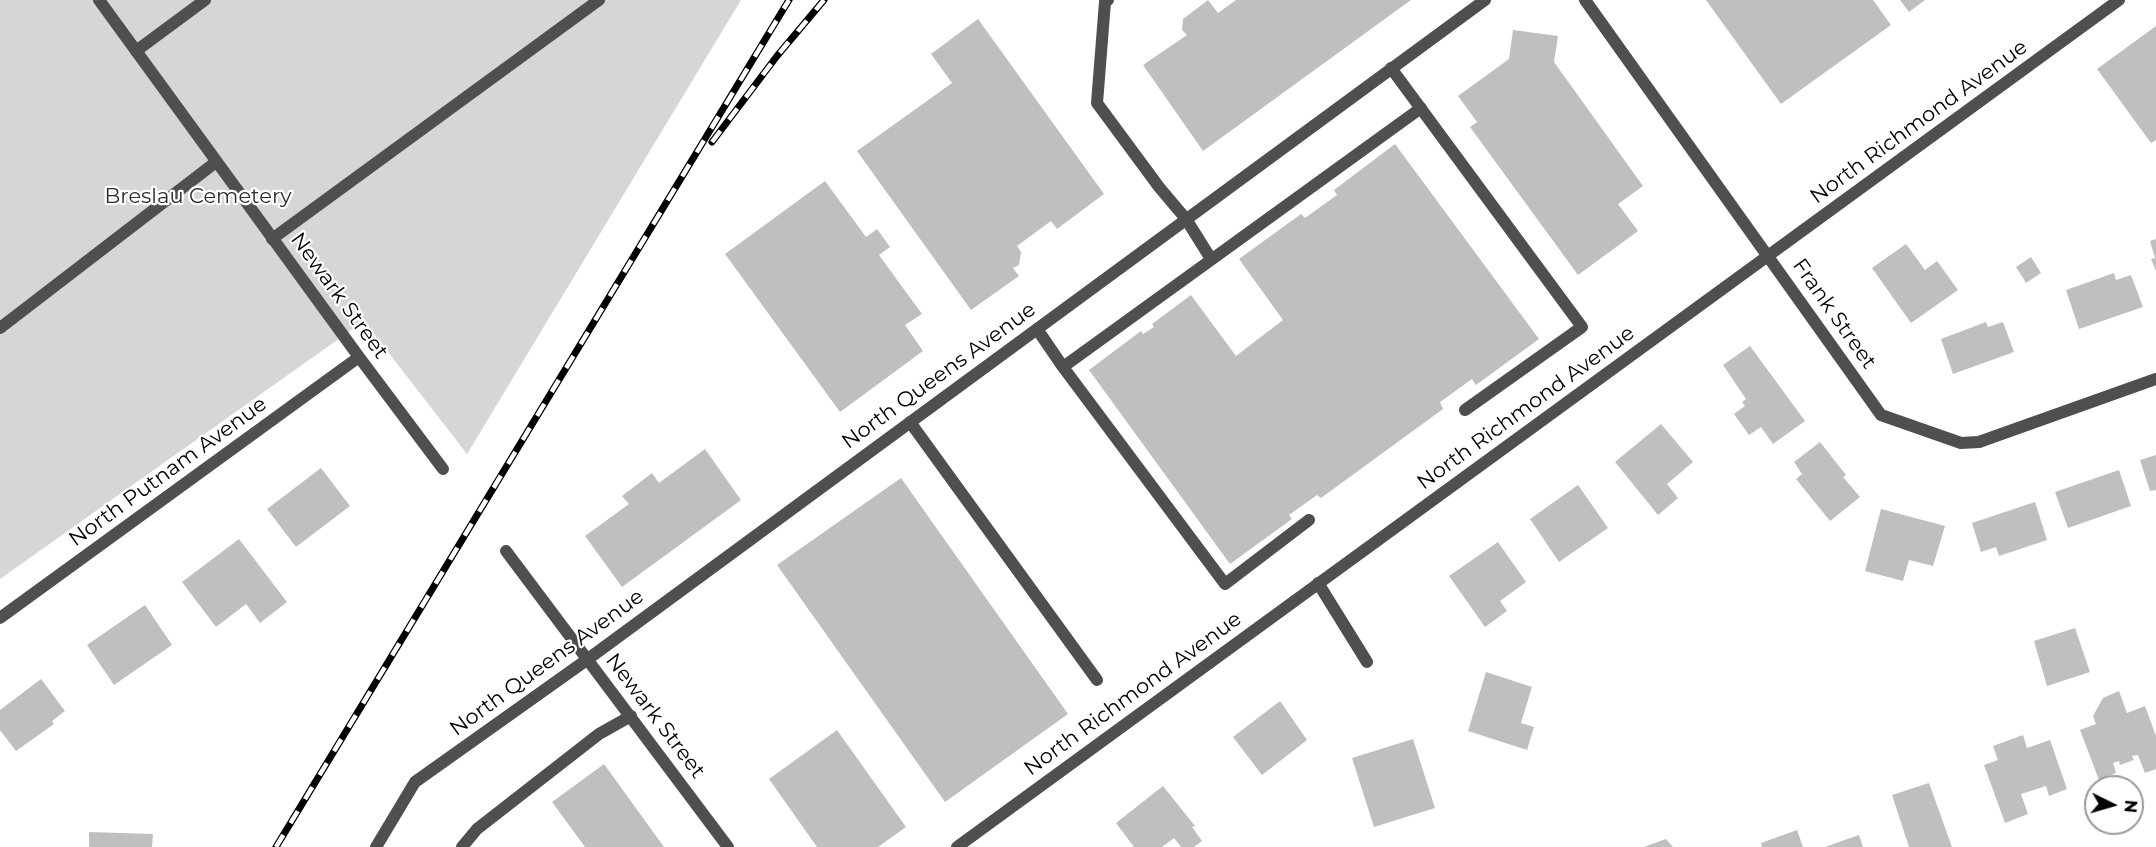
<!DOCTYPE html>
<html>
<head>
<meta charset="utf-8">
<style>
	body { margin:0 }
	#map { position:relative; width:2156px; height:847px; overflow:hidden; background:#fff; font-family:Montserrat,sans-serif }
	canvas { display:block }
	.north { position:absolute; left:2084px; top:775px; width:60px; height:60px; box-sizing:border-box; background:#fff; border:2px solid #999; border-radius:50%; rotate:95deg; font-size:16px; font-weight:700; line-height:24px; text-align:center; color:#000 }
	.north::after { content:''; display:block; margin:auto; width:21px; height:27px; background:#000; clip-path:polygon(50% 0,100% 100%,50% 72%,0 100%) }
</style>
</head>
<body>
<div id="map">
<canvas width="2156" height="847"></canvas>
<div class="north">N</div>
</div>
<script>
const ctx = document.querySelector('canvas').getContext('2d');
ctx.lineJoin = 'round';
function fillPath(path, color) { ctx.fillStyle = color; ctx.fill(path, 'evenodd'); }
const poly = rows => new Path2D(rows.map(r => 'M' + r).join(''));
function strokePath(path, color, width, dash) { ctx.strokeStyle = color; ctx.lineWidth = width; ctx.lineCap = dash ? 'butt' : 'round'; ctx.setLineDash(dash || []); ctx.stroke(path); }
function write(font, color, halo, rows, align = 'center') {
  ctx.font = font + ' Montserrat,sans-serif'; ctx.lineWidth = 4.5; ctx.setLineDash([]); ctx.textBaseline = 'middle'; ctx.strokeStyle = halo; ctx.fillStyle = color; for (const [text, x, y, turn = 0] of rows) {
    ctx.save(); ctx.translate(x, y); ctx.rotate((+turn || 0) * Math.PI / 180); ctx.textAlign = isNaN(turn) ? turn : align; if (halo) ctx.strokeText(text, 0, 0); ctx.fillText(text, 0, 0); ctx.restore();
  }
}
const green = poly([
	[0,0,741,0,467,454,364,321,0,579]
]);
const building = poly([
	[1208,0,1218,13,1236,0,1411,0,1203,151,1143,65,1187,35,1182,30,1183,19],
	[1706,0,1873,0,1891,25,1781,104],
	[1900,0,1925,0,1909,12],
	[978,19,1104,194,1057,229,1051,221,1017,246,1021,252,1019,265,1013,268,1019,276,971,310,857,151,952,83,931,54],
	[2156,26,2156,140,2151,143,2097,69],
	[1513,30,1558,36,1554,62,1643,186,1618,204,1638,231,1578,275,1470,127,1477,122,1458,96,1509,59],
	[1395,144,1539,339,1476,385,1472,379,1440,402,1443,409,1321,498,1317,495,1289,515,1292,519,1230,564,1089,370,1141,331,1143,334,1154,327,1152,324,1191,295,1236,356,1283,320,1239,259,1301,214,1305,218,1337,195,1334,190],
	[825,181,866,237,877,229,890,247,879,255,922,314,905,325,923,351,840,412,725,254],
	[2156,239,2156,271,2151,259,2155,258,2150,241],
	[1906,244,1925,270,1937,261,1958,290,1911,323,1872,268],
	[2031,257,2041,273,2026,283,2016,267],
	[2114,273,2116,280,2131,275,2143,307,2079,329,2066,290],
	[1986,322,1988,327,2003,322,2014,352,1953,374,1941,339],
	[1750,346,1805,421,1773,444,1761,427,1749,435,1734,414,1745,406,1742,402,1746,399,1723,365],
	[1661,424,1693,462,1667,484,1678,498,1658,515,1615,462],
	[1820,442,1846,475,1843,477,1860,497,1830,521,1796,479,1802,474,1794,462],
	[705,449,741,500,622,587,585,536,629,504,622,496,652,473,659,483],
	[2156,455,2156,490,2150,491,2140,460],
	[321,468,350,506,296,547,267,509],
	[2119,470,2131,506,2068,528,2055,492],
	[901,478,1068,714,945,802,777,565],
	[1578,485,1608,528,1559,562,1530,519],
	[2035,502,2047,540,1999,556,1996,547,1981,552,1972,523],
	[1881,509,1945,526,1933,566,1909,560,1903,581,1865,571],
	[239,539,287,602,260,623,246,604,216,627,182,582],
	[1498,542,1526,582,1500,601,1507,611,1485,627,1449,576],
	[145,605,172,645,114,685,87,645],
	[2075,628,2090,672,2047,686,2034,641],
	[1486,672,1532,687,1521,723,1534,727,1527,750,1468,731],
	[41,679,65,711,52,721,54,724,16,751,0,730,0,710],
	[2119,691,2127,713,2145,706,2156,736,2156,769,2145,773,2138,755,2132,756,2134,760,2120,765,2119,761,2113,763,2116,773,2099,780,2080,730,2096,724,2093,716,2103,698],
	[1280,701,1307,740,1262,775,1233,737],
	[837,730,906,827,878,847,817,847,769,779],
	[2023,735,2027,748,2050,740,2067,789,2049,796,2046,786,2021,794,2028,814,2005,823,1984,765,1998,760,1993,746],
	[1413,739,1435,808,1374,827,1352,758],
	[604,764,664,847,585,847,552,802],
	[1929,783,1952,847,1909,847,1892,795],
	[1163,786,1195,826,1192,827,1202,841,1194,847,1181,847,1174,838,1162,847,1134,847,1116,823],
	[1797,830,1803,847,1762,847,1761,843],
	[89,832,153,834,152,847,89,847],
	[1859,835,1863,847,1825,847],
	[1666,839,1673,847,1644,847]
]);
const service = poly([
	[1108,0,1105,2,1097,103,1159,187,1186,219,1211,259],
	[136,51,205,0],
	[1391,68,1582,327,1465,410],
	[272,239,599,0],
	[0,328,216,162],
	[1037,329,1063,367,1225,584,1309,520],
	[1063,367,1421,108],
	[910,422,1097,680],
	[462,847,477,829,599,734,631,716]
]);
const minor = poly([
	[99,0,359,357,443,469],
	[1585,0,1881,415,1961,443,1979,442,2156,379],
	[506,551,728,847],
	[1318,583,1367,662],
	[0,618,359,357],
	[376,847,415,782,588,659,1485,0],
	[957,847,2119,0]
]);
const rail = poly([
	[712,142,777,56,824,0],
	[276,847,789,0]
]);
const streetNames = [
	["North Richmond Avenue",1919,122,-36],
	["Newark Street",339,296,54],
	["Frank Street",1834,314,55],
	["North Queens Avenue",939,376,-36],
	["North Richmond Avenue",1526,408,-36],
	["North Putnam Avenue",168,472,-36],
	["North Queens Avenue",547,663,-36],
	["North Richmond Avenue",1133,694,-36],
	["Newark Street",655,716,53]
];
const parkNames = [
	["Breslau Cemetery",198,197]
];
fillPath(green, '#d6d6d6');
fillPath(building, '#bfbfbf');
strokePath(service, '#4f4f4f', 12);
strokePath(minor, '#4f4f4f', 12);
strokePath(rail, '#000', 7);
strokePath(rail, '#fff', 4.5, [14]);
write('21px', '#000', '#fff', streetNames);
write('21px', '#2d2d2d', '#fff', parkNames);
</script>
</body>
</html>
